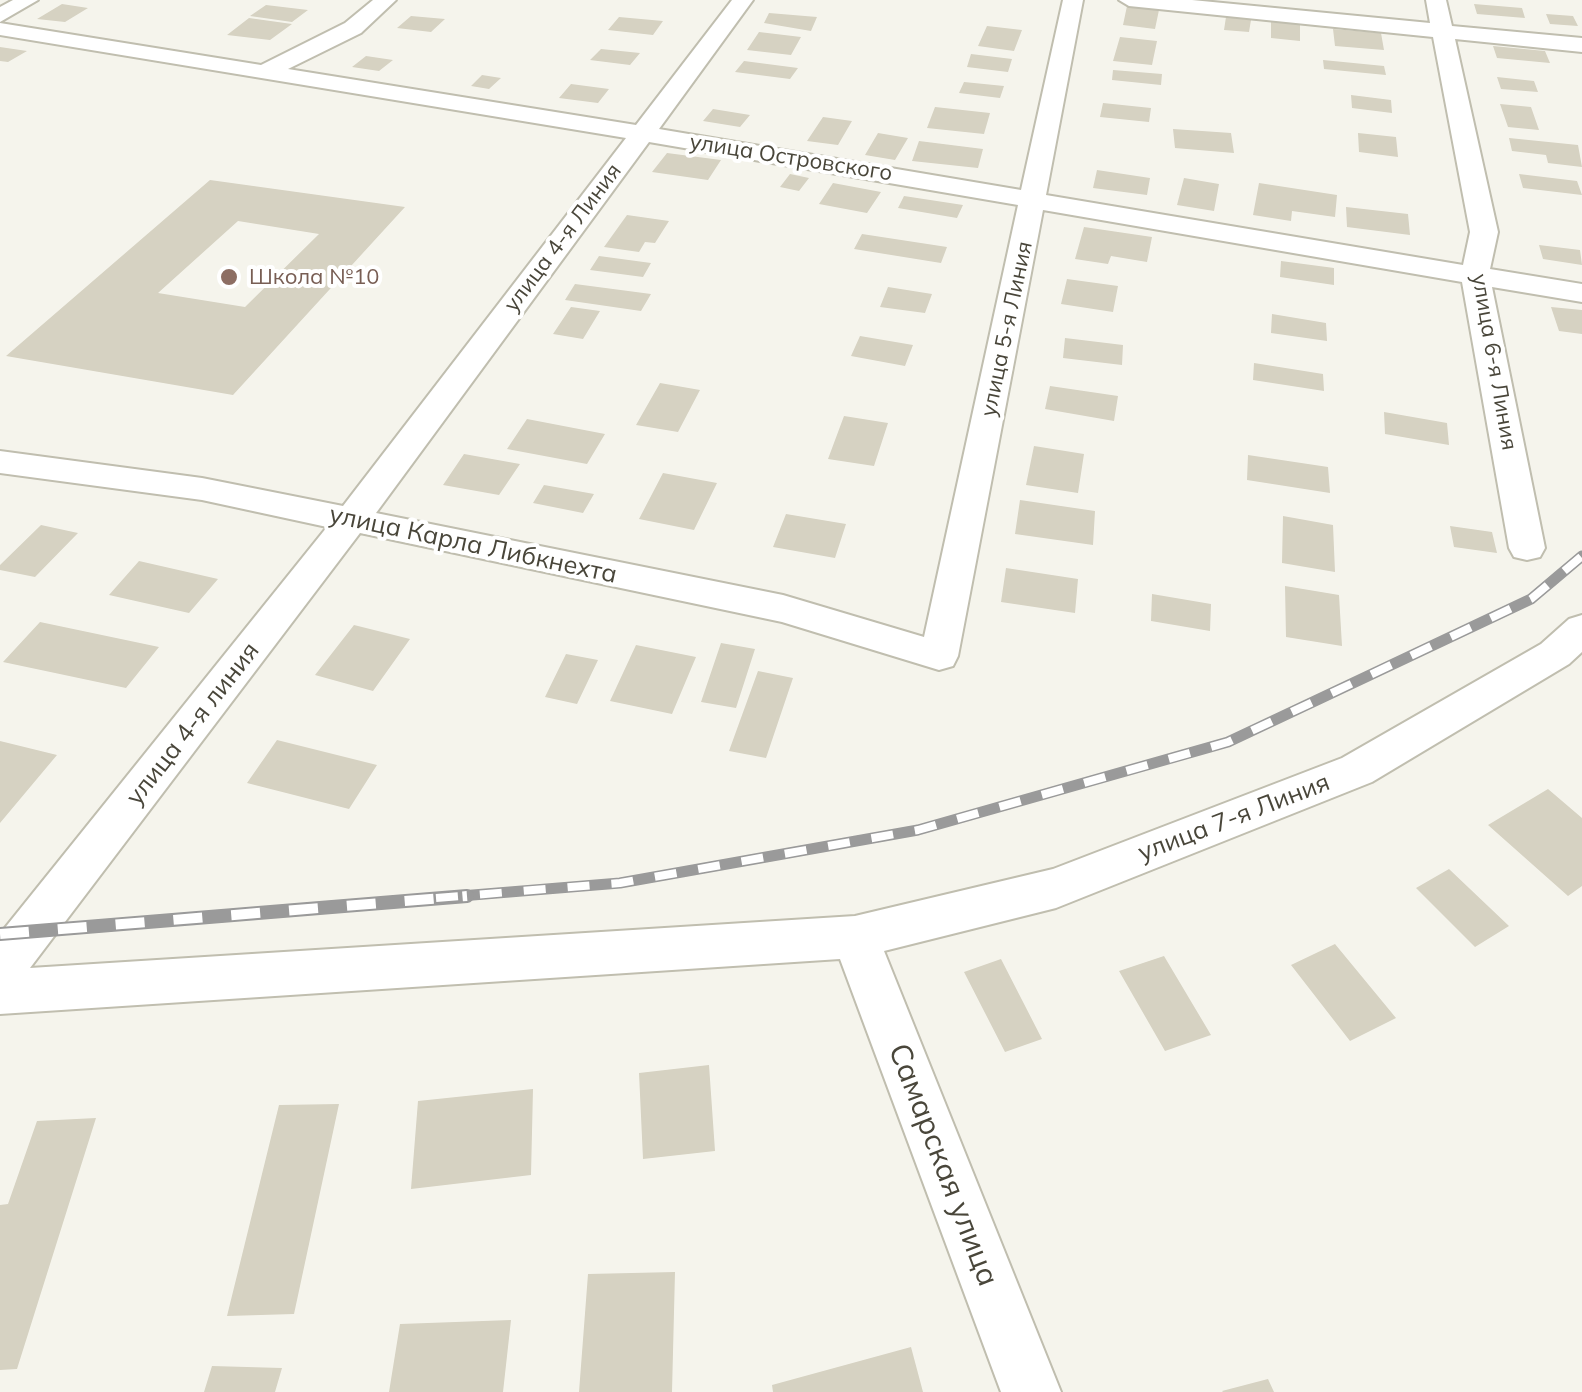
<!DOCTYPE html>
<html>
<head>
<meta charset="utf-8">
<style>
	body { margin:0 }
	canvas { display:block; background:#f5f4ec }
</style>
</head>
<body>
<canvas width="1582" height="1392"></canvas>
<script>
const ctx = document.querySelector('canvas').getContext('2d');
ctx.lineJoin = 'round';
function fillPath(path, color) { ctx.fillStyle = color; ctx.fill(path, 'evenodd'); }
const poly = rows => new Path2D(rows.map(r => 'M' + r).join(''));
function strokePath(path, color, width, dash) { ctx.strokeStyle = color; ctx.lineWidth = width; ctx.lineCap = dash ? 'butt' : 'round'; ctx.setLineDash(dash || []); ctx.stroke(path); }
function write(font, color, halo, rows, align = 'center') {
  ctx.font = font + ' Mulish,sans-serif'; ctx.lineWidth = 8; ctx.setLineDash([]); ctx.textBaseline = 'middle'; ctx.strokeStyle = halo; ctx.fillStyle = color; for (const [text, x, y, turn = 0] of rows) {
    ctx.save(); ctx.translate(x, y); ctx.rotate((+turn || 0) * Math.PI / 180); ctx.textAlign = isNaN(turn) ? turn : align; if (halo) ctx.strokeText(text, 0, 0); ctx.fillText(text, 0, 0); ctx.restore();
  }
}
const building = poly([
	[62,4,88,8,65,22,37,19],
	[1474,4,1522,8,1525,18,1477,14],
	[266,5,308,10,292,22,250,16],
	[1127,6,1159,10,1155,29,1123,25],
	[769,13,817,17,811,31,764,23],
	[1546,14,1573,16,1578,26,1550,24],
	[411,16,445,19,431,32,397,28],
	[619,17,663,21,653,35,608,30],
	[1226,17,1251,20,1249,32,1224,30],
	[249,18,292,24,270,40,227,35],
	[1271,22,1300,24,1300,41,1271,38],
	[987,26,1022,30,1014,51,978,46],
	[1333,29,1381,33,1384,50,1335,46],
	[759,32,801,37,791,55,747,50],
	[1120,37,1157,41,1152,65,1113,61],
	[1493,46,1545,51,1550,63,1497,58],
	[0,47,27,51,8,62,0,61],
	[601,49,640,53,630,65,590,60],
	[971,54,1012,59,1008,72,967,67],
	[366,56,393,60,379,71,352,67],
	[1323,60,1384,66,1386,75,1324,69],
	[744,61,798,68,790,79,735,72],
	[1113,70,1162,74,1161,85,1112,80],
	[482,75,501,78,489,89,471,86],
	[1497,77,1534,81,1538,92,1501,89],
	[964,82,1004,86,1000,98,959,93],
	[571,84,609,89,598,103,559,98],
	[1351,95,1391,100,1392,113,1352,108],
	[1103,103,1151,108,1149,122,1100,117],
	[1500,104,1531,107,1539,130,1508,127],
	[935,107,990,113,984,134,927,128],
	[713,109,750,115,740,127,703,121],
	[823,117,852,121,838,145,807,141],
	[1173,129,1231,133,1234,153,1175,148],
	[878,133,908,138,895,160,865,155],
	[1358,133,1396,137,1398,157,1359,152],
	[1509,138,1578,145,1582,167,1548,163,1546,155,1512,151],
	[919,141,983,149,978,168,912,161],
	[667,153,721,160,708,180,652,172],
	[1097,170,1150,178,1147,195,1093,188],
	[790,174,809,178,799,191,780,187],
	[1519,174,1577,181,1582,195,1523,188],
	[1184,178,1219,184,1214,211,1177,205],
	[210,180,405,207,233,395,6,356],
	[238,221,319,234,245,307,158,293],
	[833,183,881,192,867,213,819,204],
	[1259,183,1337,195,1335,217,1292,211,1291,221,1253,215],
	[904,196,963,205,957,218,898,208],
	[1346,207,1408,214,1410,235,1347,227],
	[627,215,669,221,655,243,645,242,639,252,604,247],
	[1084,227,1152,237,1147,262,1111,256,1108,264,1075,259],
	[862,234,947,247,941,263,854,249],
	[1539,245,1580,250,1582,265,1543,259],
	[599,256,651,263,643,277,590,270],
	[1281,261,1334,268,1334,285,1280,277],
	[1067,279,1118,286,1113,312,1061,304],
	[575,284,651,294,641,311,565,300],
	[888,287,932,294,925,313,880,307],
	[571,307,600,311,583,339,553,334],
	[1551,307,1582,310,1582,334,1559,331],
	[1272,314,1326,323,1327,341,1271,333],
	[860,336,913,345,905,366,851,356],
	[1065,338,1123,345,1122,365,1063,358],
	[1254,363,1323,374,1324,391,1253,380],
	[660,383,700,390,678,432,636,425],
	[1050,386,1118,396,1114,421,1045,409],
	[1384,412,1447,423,1449,445,1385,434],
	[844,416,888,423,874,466,828,459],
	[527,419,605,434,587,464,507,449],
	[1034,446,1084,454,1078,493,1026,485],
	[464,454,520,464,499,495,443,485],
	[1248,455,1328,467,1330,493,1247,480],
	[663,473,717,483,694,530,639,519],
	[544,485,594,494,583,513,533,503],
	[1020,500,1095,511,1093,545,1015,534],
	[786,514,846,524,835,558,773,547],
	[1283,516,1333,525,1335,572,1282,563],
	[41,525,78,533,35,577,0,570,0,565],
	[1450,526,1492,532,1497,553,1454,547],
	[139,561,218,579,189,613,109,595],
	[1006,568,1078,579,1075,613,1001,602],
	[1285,586,1339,595,1342,646,1286,637],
	[1152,594,1211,604,1210,631,1151,621],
	[40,622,159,647,126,688,3,662],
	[354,625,410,639,373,691,315,675],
	[721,643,755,649,736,708,701,702],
	[636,645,696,657,672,714,610,701],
	[566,654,598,660,577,704,545,697],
	[758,671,793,678,766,758,729,751],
	[277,740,377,765,349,809,247,783],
	[0,741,57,755,0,823],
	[1548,789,1582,818,1582,886,1568,896,1488,825],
	[1449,869,1509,926,1475,947,1416,888],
	[1335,944,1396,1018,1350,1041,1291,965],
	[1164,956,1211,1035,1165,1051,1119,971],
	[1001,959,1042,1039,1005,1052,964,972],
	[709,1065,715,1151,643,1159,639,1073],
	[533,1089,531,1175,411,1189,418,1101],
	[339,1104,294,1314,227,1316,279,1105],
	[96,1118,17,1369,0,1370,0,1205,8,1204,37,1121],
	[675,1272,672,1392,579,1392,588,1274],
	[511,1320,503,1392,389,1392,400,1324],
	[911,1347,923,1392,773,1392,772,1385],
	[212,1366,282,1368,275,1392,204,1392],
	[1268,1379,1274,1392,1223,1392,1222,1391]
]);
const minor = poly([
	[13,0,38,0,0,22,0,7,13,0],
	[373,0,396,0,361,33,288,69,636,125,732,0,753,0,659,129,1021,190,1063,0,1083,0,1046,195,1463,265,1470,232,1433,37,1129,6,1119,0,1192,0,1430,23,1426,0,1446,0,1452,26,1582,38,1582,52,1455,39,1498,232,1490,269,1582,284,1582,302,1492,287,1545,548,1540,557,1527,560,1514,557,1509,548,1462,282,1043,210,958,656,953,666,939,670,782,622,360,533,30,968,855,916,1053,869,1342,758,1541,644,1569,619,1582,615,1582,652,1569,664,1372,782,1056,908,884,951,1061,1392,1001,1392,840,959,0,1014,0,934,327,527,202,500,0,473,0,451,202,478,343,506,626,138,0,35,0,23,261,65,345,23,373,0],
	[649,142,1018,205,924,637,783,595,376,513,649,142]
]);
const railFar1 = poly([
	[436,898,620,883,918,830,1228,742,1531,599,1582,556]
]);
const rail = poly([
	[0,934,467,896]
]);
const markers = [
	[229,277,10,"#8d6e63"]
];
const farStreetnames = [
	["улица Островского",791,158,9],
	["улица 4-я Линия",563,238,-53],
	["улица 5-я Линия",1007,329,-78],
	["улица 6-я Линия",1494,362,80]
];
const farEducationnames = [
	["Школа №10",249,277]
];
const streetNames = [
	["улица Карла Либкнехта",473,545,12],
	["улица 4-я линия",193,724,-52],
	["улица 7-я Линия",1234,818,-21]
];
const nearStreetnames = [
	["Самарская улица",943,1165,69]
];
fillPath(building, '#d6d2c2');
strokePath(minor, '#c0beaf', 4);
fillPath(minor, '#fff');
strokePath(railFar1, '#9a9a9a', 11);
strokePath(rail, '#9a9a9a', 14);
strokePath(railFar1, '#fff', 8, [22]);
strokePath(rail, '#fff', 10, [29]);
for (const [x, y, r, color] of markers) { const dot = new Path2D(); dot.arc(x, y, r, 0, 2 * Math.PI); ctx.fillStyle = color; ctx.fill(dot); strokePath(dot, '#fff', 4); }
write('22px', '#49463a', '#fff', farStreetnames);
write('22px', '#785e54', '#fff', farEducationnames, 'left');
write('25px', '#49463a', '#fff', streetNames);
write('30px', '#49463a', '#fff', nearStreetnames);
</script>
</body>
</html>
